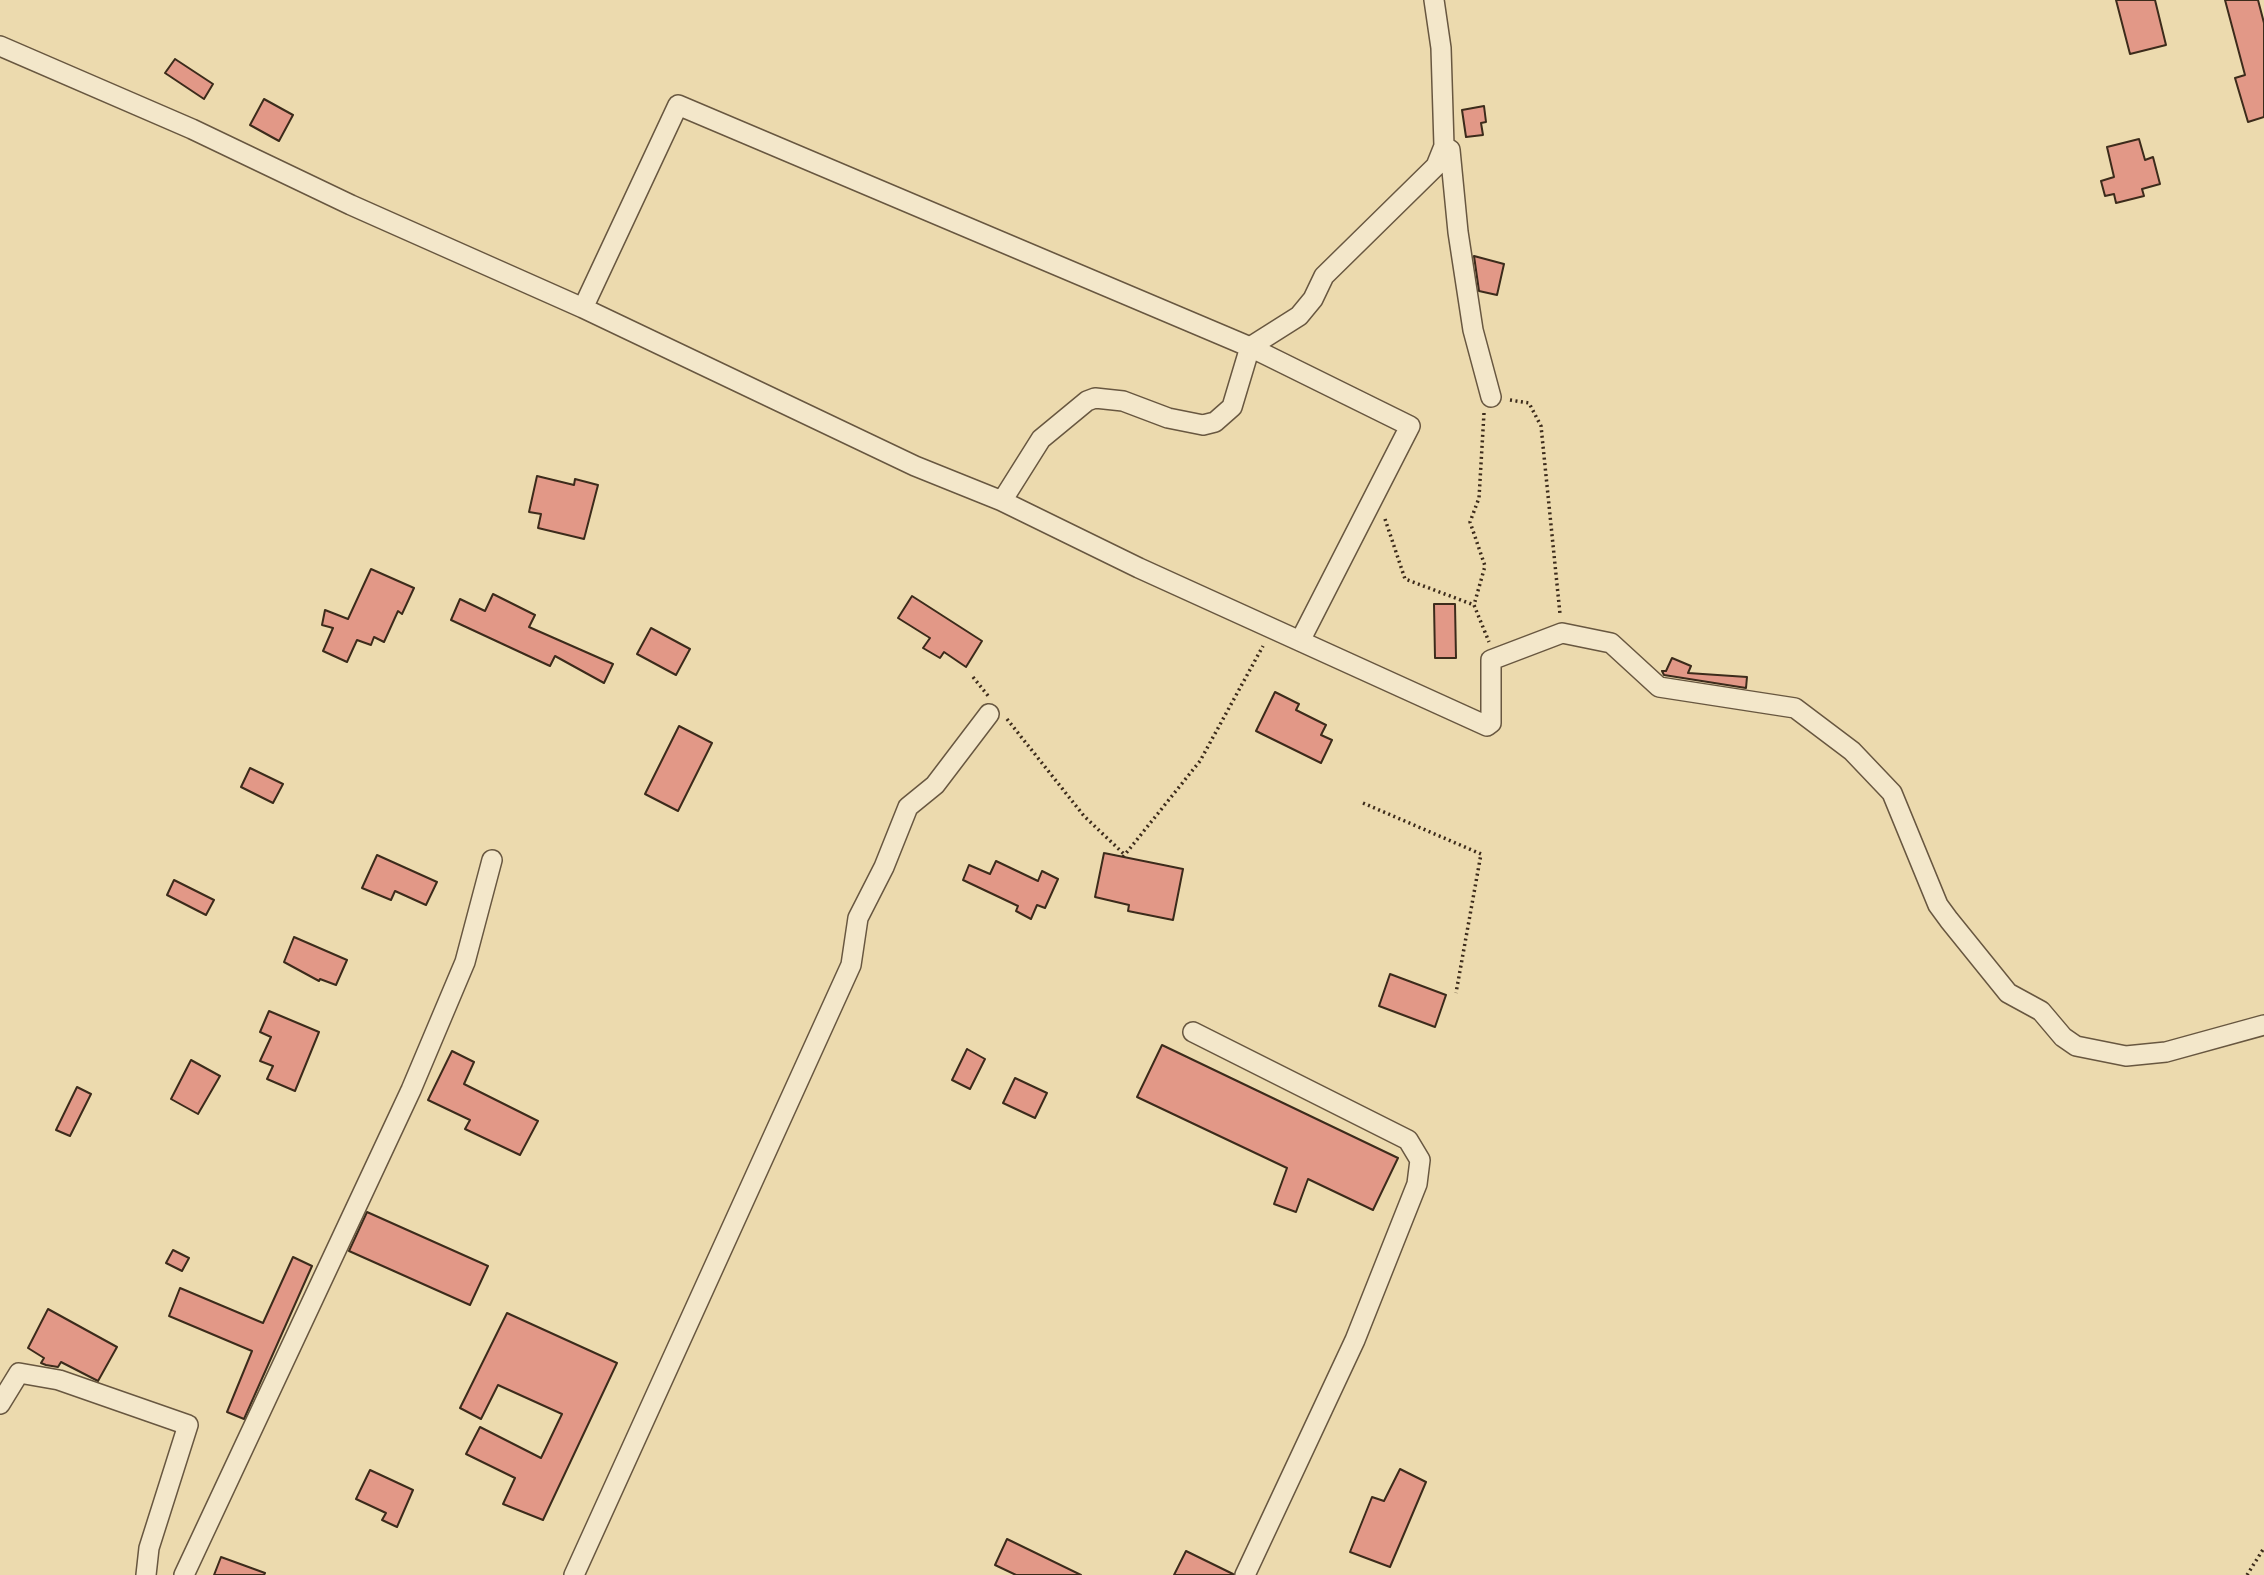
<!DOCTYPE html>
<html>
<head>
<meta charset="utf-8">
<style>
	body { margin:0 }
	canvas { display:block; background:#ecdaae }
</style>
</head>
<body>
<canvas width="2264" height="1575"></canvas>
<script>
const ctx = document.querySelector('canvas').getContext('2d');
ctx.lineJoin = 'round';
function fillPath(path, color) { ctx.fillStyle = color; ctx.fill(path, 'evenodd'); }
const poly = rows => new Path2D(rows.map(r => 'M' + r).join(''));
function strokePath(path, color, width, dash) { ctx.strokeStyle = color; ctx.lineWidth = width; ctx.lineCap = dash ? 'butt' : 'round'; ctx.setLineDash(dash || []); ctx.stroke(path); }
const building = poly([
	[2116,0,2155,0,2166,45,2130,54,2116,0],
	[2225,0,2258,0,2264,23,2264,117,2248,122,2235,78,2245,75,2225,0],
	[175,59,213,84,204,99,165,73,175,59],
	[264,99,293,115,279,141,250,125,264,99],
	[1484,106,1486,122,1481,123,1483,135,1466,137,1462,110,1484,106],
	[2139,139,2145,160,2153,157,2160,184,2142,189,2144,196,2116,203,2114,194,2105,196,2101,181,2114,177,2107,147,2139,139],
	[1474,256,1504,264,1497,295,1479,291,1474,256],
	[537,476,574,485,575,479,598,485,584,539,538,528,541,514,529,512,537,476],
	[371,569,414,588,402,614,398,611,384,642,374,637,371,645,357,640,347,662,323,651,333,628,322,625,325,610,348,619,371,569],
	[493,594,535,615,529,627,613,664,604,683,555,656,550,666,451,620,460,599,485,611,493,594],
	[912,596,982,641,966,667,944,652,940,658,923,648,930,638,898,618,912,596],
	[1434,604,1455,604,1456,658,1435,658,1434,604],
	[651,628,690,649,676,675,637,654,651,628],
	[1672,658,1691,666,1688,673,1747,677,1746,688,1664,675,1662,671,1666,671,1672,658],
	[1275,692,1299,704,1296,710,1326,725,1321,735,1332,740,1321,763,1256,731,1275,692],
	[679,726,712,743,678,811,645,794,679,726],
	[250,768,283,784,273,803,241,787,250,768],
	[1104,853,1183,869,1173,920,1128,911,1129,905,1095,897,1104,853],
	[377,855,437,882,426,905,395,891,391,900,362,888,377,855],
	[996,861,1038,881,1042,871,1058,879,1045,908,1037,905,1031,919,1016,911,1018,906,963,880,969,865,990,874,996,861],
	[174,880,214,900,206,915,167,895,174,880],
	[294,937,347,960,336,985,320,979,319,981,284,962,294,937],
	[1390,974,1446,995,1435,1027,1379,1006,1390,974],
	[269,1011,319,1032,295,1091,267,1079,273,1066,260,1061,271,1037,260,1032,269,1011],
	[1162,1045,1398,1158,1373,1210,1308,1179,1296,1212,1274,1204,1287,1168,1137,1097,1162,1045],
	[967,1049,985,1059,970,1089,952,1080,967,1049],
	[452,1051,474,1062,464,1084,538,1121,520,1155,465,1129,470,1120,428,1100,452,1051],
	[191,1060,220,1076,198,1114,171,1099,191,1060],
	[1015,1078,1047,1093,1035,1118,1003,1103,1015,1078],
	[77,1087,91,1094,70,1136,56,1130,77,1087],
	[367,1212,488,1266,470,1305,349,1251,367,1212],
	[173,1250,189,1258,182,1271,166,1263,173,1250],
	[293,1257,312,1266,244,1419,227,1412,252,1351,169,1316,180,1288,263,1323,293,1257],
	[48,1309,117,1347,98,1381,61,1362,58,1367,46,1365,41,1363,44,1358,28,1348,48,1309],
	[507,1313,617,1363,543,1520,503,1504,515,1478,466,1454,480,1427,541,1458,562,1414,498,1385,481,1419,460,1408,507,1313],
	[1400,1469,1426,1482,1390,1567,1350,1552,1372,1497,1384,1501,1400,1469],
	[370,1470,413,1490,397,1527,382,1520,386,1513,356,1499,370,1470],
	[1007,1539,1081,1575,1016,1575,995,1565,1007,1539],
	[1186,1551,1233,1574,1233,1575,1174,1575,1186,1551],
	[221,1557,265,1573,264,1575,214,1575,221,1557]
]);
const path = poly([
	[1510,400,1529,403,1541,426,1560,614],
	[1484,413,1479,498,1470,522,1485,566,1474,605,1489,642],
	[1385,519,1405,579,1474,605],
	[973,677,989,697],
	[1007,719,1084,816,1125,855],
	[1363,803,1481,854,1456,993],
	[1123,857,1200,761,1263,646],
	[2247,1575,2264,1548]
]);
const minor = poly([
	[0,46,192,129,351,205,583,308,915,466,1002,501,1139,568,1487,726,1491,723,1491,660,1562,633,1611,643,1659,687,1795,708,1852,751,1892,793,1938,905,1949,920,2008,993,2041,1011,2063,1037,2076,1046,2126,1056,2166,1052,2264,1025],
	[1444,146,1450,150,1458,232,1473,330,1491,397],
	[583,308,678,105,1250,347,1410,426,1300,641],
	[1002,501,1041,439,1087,401,1095,398,1123,401,1168,418,1203,425,1215,422,1232,407,1250,347,1299,316,1313,299,1324,276,1436,166,1444,146,1441,48,1434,0],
	[1193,1032,1408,1140,1420,1160,1417,1184,1355,1340,1245,1575],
	[0,1404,19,1373,59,1380,188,1425,149,1548,146,1575],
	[184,1575,411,1090,465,962,492,860],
	[574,1575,851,965,858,918,884,867,908,807,935,785,989,714]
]);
fillPath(building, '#e29887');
strokePath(building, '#3c2b1b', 2);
strokePath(minor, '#685740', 22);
strokePath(path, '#3c2b1b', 3.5, [2, 3.5]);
strokePath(minor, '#f3e7ca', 19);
</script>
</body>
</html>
